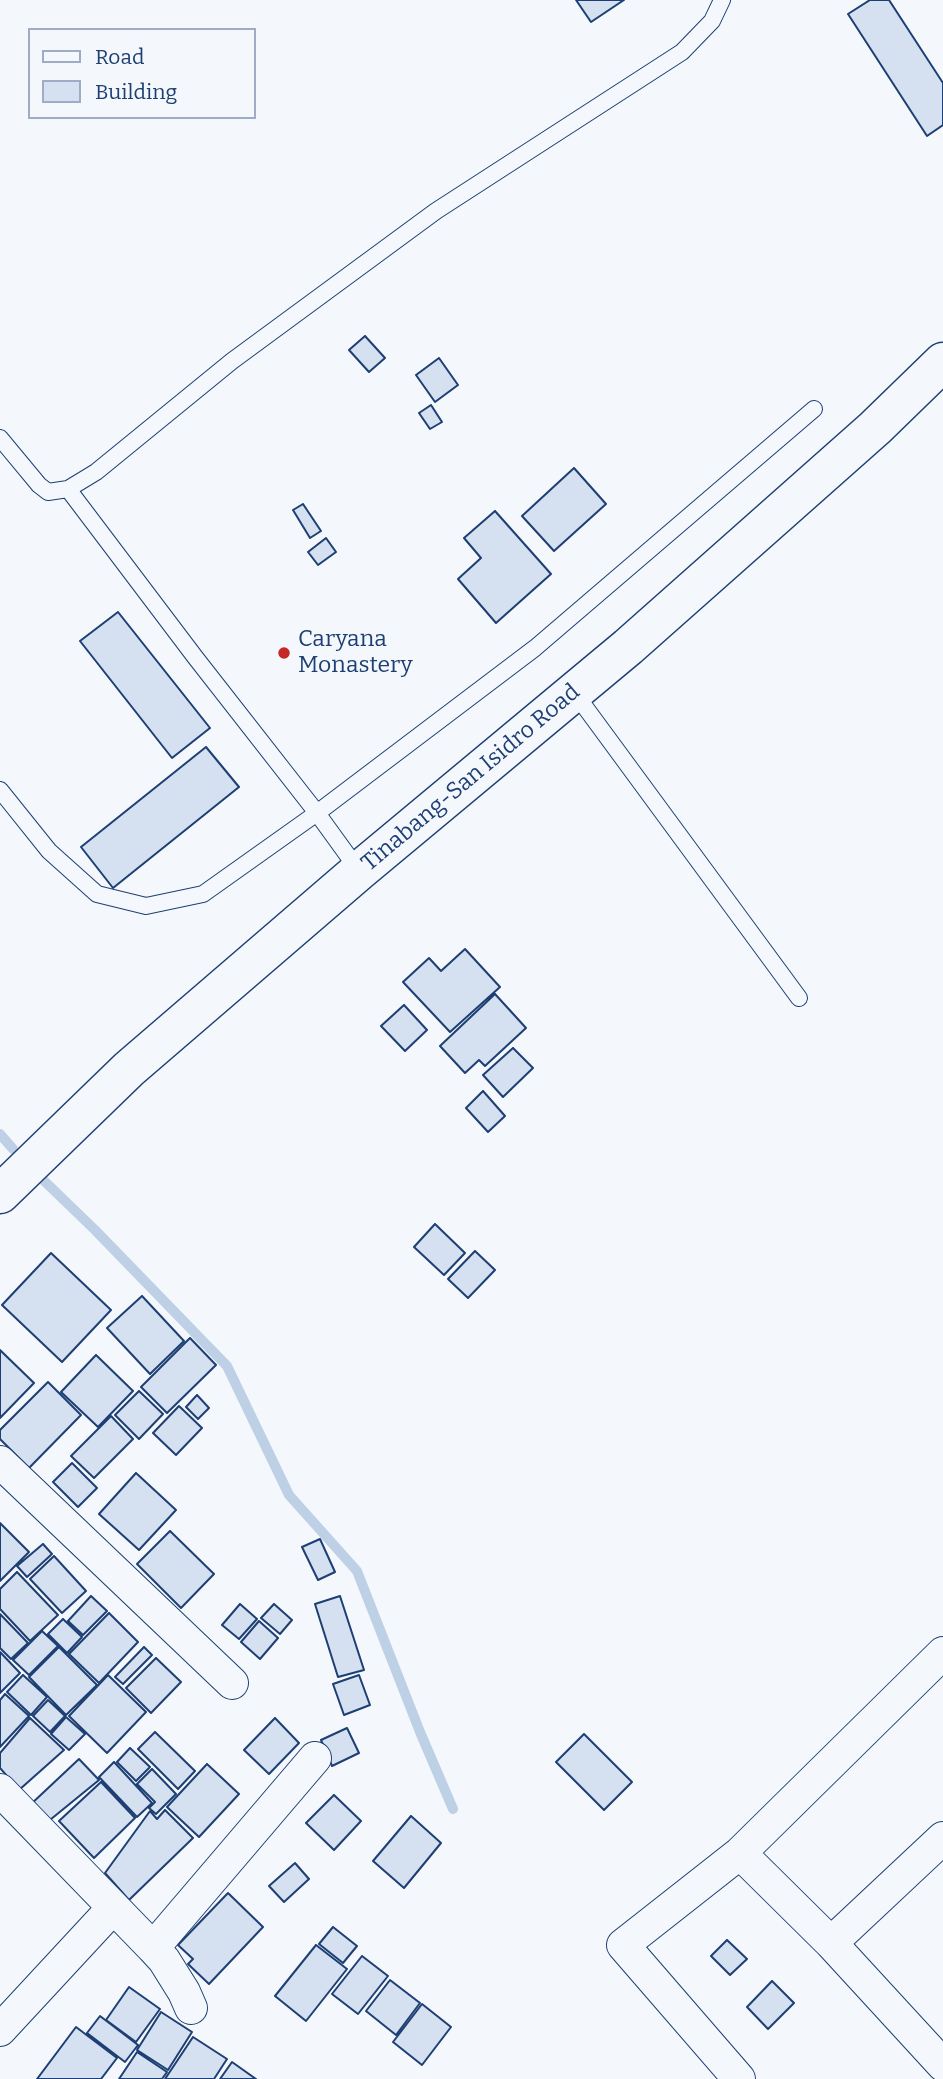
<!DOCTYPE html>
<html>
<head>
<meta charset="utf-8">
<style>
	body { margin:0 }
	#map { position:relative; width:943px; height:2079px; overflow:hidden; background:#f4f7fb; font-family:Bitter,serif }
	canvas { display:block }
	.legend { position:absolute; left:28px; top:28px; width:228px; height:91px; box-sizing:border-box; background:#f4f7fb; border:2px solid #9eadc5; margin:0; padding:9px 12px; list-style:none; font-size:21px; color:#1d3f73 }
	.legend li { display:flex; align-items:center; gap:14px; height:35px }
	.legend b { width:35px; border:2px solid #9eadc5 }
</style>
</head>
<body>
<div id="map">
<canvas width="943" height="2079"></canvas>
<ul class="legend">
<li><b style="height:9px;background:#f4f7fb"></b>Road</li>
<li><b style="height:19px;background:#d5e0f0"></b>Building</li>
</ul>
</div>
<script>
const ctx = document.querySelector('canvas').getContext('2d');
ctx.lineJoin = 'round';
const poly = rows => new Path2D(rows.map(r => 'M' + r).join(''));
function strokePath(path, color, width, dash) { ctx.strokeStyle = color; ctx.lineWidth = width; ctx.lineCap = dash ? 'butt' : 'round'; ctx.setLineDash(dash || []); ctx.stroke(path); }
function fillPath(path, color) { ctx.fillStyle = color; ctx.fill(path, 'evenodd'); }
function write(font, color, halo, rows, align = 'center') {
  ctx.font = font + ' Bitter,serif'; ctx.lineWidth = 5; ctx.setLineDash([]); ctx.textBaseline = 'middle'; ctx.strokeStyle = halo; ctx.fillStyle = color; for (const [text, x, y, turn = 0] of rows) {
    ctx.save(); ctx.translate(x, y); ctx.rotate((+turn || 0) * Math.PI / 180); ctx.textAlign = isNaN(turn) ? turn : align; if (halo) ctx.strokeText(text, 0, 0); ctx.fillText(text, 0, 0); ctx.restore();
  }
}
const stream = poly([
	[0,1134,13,1149],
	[36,1173,95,1230,227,1366,289,1495,357,1571,420,1732,453,1809]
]);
const building = poly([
	[576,0,624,0,591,22,576,0],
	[870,0,889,0,943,83,943,125,927,136,848,14,870,0],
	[365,336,385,358,369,372,349,350,365,336],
	[439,358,458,385,435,402,416,375,439,358],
	[431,405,442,422,430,429,419,413,431,405],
	[574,468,606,504,554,551,522,516,574,468],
	[303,504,321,531,310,538,293,510,303,504],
	[495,511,551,574,496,623,458,579,481,558,464,538,495,511],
	[326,538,336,552,318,565,308,552,326,538],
	[118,612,210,728,172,758,80,641,118,612],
	[206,747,239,787,113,888,81,847,206,747],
	[465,949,500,987,450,1032,403,982,429,958,441,971,465,949],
	[495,994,526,1028,485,1066,479,1060,465,1073,440,1046,495,994],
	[404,1005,427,1030,405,1051,381,1026,404,1005],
	[513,1048,533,1068,503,1097,483,1075,513,1048],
	[483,1091,505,1116,488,1132,466,1108,483,1091],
	[435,1224,465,1253,444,1275,414,1247,435,1224],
	[475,1251,495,1270,468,1298,448,1279,475,1251],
	[51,1253,111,1310,62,1362,2,1305,51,1253],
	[142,1296,184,1341,150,1374,107,1328,142,1296],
	[190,1338,216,1365,167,1413,141,1387,190,1338],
	[0,1350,34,1383,0,1418,0,1350],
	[96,1355,133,1391,98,1427,61,1392,96,1355],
	[48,1382,81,1415,29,1468,0,1439,0,1430,48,1382],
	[139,1391,163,1414,139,1439,115,1415,139,1391],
	[197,1395,209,1408,198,1419,186,1407,197,1395],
	[179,1406,202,1428,176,1455,153,1433,179,1406],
	[111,1416,133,1439,94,1478,71,1456,111,1416],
	[72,1463,97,1488,78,1507,53,1482,72,1463],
	[136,1473,176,1510,139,1550,99,1514,136,1473],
	[0,1523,29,1552,0,1581,0,1523],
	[170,1531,214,1574,181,1608,137,1564,170,1531],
	[320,1539,335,1572,318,1580,302,1547,320,1539],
	[43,1544,52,1554,27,1577,17,1566,43,1544],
	[54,1556,86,1591,62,1613,30,1579,54,1556],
	[17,1572,58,1615,30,1641,0,1609,0,1589,17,1572],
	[91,1596,107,1611,83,1635,68,1621,91,1596],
	[340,1596,364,1670,338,1677,315,1604,340,1596],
	[240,1604,257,1619,239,1639,222,1625,240,1604],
	[274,1604,292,1620,280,1634,261,1618,274,1604],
	[109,1613,138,1642,99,1683,69,1654,109,1613],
	[0,1614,28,1643,11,1659,0,1648,0,1614],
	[63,1619,82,1637,67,1653,48,1634,63,1619],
	[259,1621,278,1638,260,1659,241,1642,259,1621],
	[42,1631,58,1646,29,1675,13,1660,42,1631],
	[59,1647,97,1685,66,1715,29,1677,59,1647],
	[144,1647,152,1655,123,1684,115,1677,144,1647],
	[0,1652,20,1673,0,1693,0,1652],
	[156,1658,181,1682,151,1713,126,1688,156,1658],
	[23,1675,47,1697,31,1715,7,1692,23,1675],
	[108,1675,146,1712,107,1753,69,1716,108,1675],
	[359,1675,370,1705,344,1715,333,1684,359,1675],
	[5,1694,29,1716,0,1747,0,1700,5,1694],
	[48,1700,65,1716,50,1732,33,1716,48,1700],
	[66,1717,85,1734,69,1750,51,1734,66,1717],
	[30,1718,64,1750,19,1790,0,1768,0,1753,30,1718],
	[275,1718,299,1743,269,1774,244,1750,275,1718],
	[347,1728,359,1753,332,1766,321,1740,347,1728],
	[155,1732,195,1771,178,1789,138,1749,155,1732],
	[584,1734,632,1782,604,1810,556,1762,584,1734],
	[130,1748,150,1767,136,1781,117,1762,130,1748],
	[79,1759,99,1780,45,1824,29,1806,79,1759],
	[114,1762,152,1803,137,1817,99,1777,114,1762],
	[207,1764,239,1794,199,1837,167,1807,207,1764],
	[152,1769,176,1794,156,1814,149,1808,155,1802,137,1784,152,1769],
	[101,1782,135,1818,94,1858,59,1821,101,1782],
	[334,1795,361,1821,334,1850,306,1823,334,1795],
	[165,1810,193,1838,129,1900,105,1873,150,1811,157,1819,165,1810],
	[411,1816,441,1843,404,1888,373,1861,411,1816],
	[295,1863,309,1879,284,1902,269,1886,295,1863],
	[228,1893,263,1927,209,1984,188,1964,193,1959,178,1945,228,1893],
	[333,1927,357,1946,343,1963,319,1944,333,1927],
	[727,1940,747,1959,730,1975,711,1956,727,1940],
	[316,1945,347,1969,306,2021,275,1996,316,1945],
	[362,1956,388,1976,358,2014,332,1994,362,1956],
	[390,1980,420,2003,396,2035,366,2011,390,1980],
	[772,1981,794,2003,768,2029,747,2007,772,1981],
	[129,1987,160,2009,136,2042,106,2020,129,1987],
	[422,2004,451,2027,422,2065,393,2042,422,2004],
	[161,2012,192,2032,168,2070,137,2050,161,2012],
	[100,2016,138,2045,125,2062,87,2033,100,2016],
	[76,2027,117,2058,101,2079,37,2079,76,2027],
	[193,2037,227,2059,214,2079,165,2079,193,2037],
	[137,2052,167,2072,162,2079,119,2079,137,2052],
	[232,2062,256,2079,220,2079,232,2062]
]);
const service = poly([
	[0,438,39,485,48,492,68,489,96,472,232,361,436,211,682,52,712,21,722,0],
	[68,489,195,657,317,813,359,871],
	[574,692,799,998],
	[0,790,49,851,97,894,146,906,203,894,317,813,535,648,814,409]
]);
const minor = poly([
	[0,1462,232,1683],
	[0,1790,153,1948,164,1960,184,1992,191,2008],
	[740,1853,831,1943,943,2065],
	[831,1943,943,1838],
	[153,1948,315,1758],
	[0,2030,113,1908],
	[739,2079,623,1945,740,1853,943,1653]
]);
const tertiary = poly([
	[0,1194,129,1069,359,871,628,647,875,428,943,362]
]);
const markers = [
	[284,653,7,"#c62828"]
];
const poiNames = [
	["Caryana",298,640],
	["Monastery",298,666]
];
const streetNames = [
	["Tinabang-San Isidro Road",471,778,-40]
];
strokePath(stream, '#bed0e5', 10);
fillPath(building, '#d5e0f0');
strokePath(building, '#1d3f73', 2);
strokePath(service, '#1d3f73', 18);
strokePath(minor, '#1d3f73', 34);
strokePath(tertiary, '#1d3f73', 41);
strokePath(service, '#f4f7fb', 16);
strokePath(minor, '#f4f7fb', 32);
strokePath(tertiary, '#f4f7fb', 38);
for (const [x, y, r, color] of markers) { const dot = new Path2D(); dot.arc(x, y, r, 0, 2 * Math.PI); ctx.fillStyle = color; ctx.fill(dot); strokePath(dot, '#f4f7fb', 2.5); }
write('23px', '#1d3f73', '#f4f7fb', poiNames, 'left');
write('23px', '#1d3f73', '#f4f7fb', streetNames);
</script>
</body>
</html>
